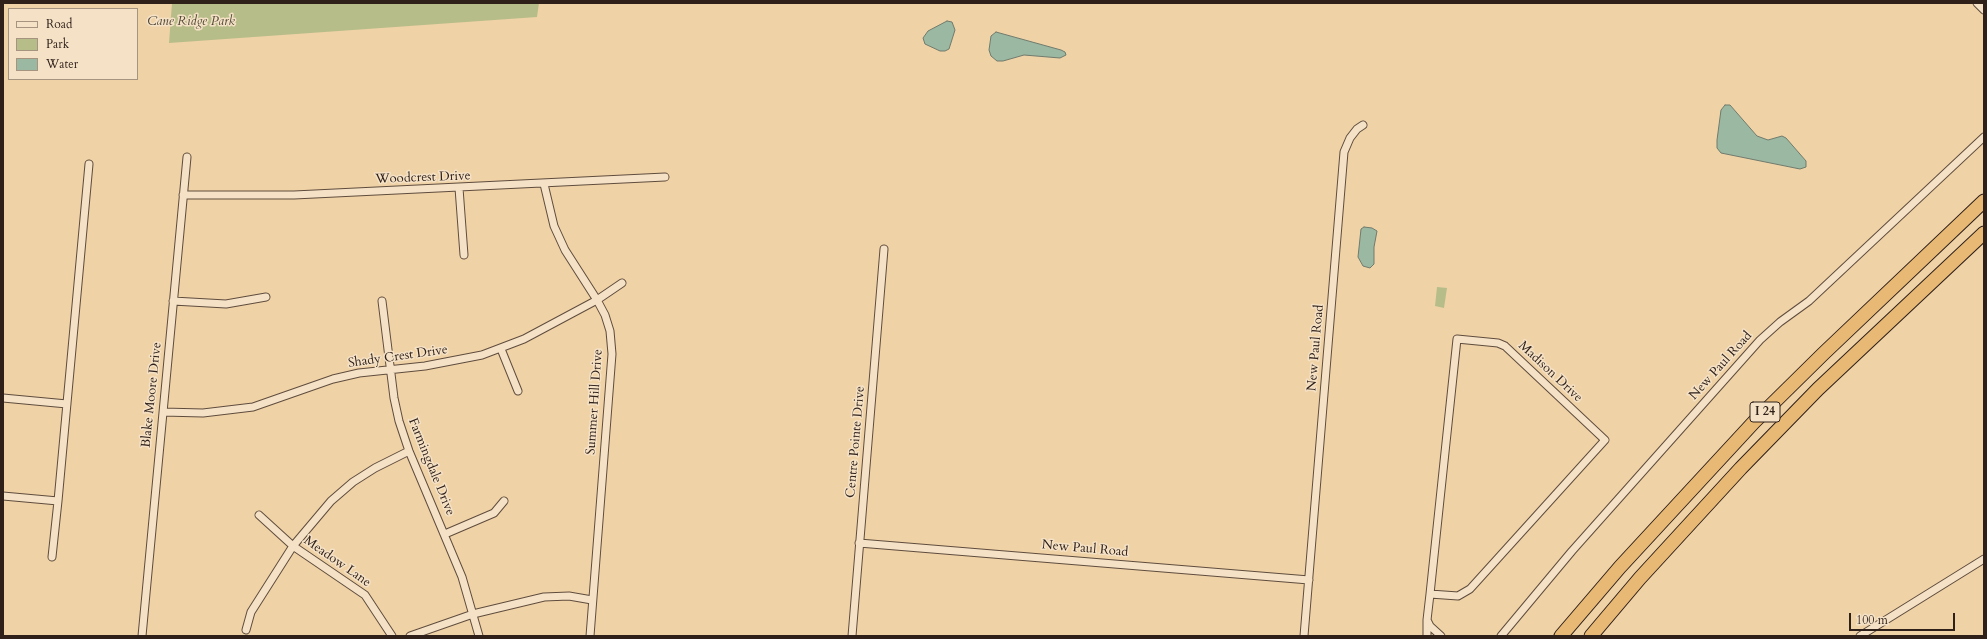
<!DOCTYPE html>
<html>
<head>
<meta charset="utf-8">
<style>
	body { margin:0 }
	#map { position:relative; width:1987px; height:639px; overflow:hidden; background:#f0d2a7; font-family:Cardo,serif }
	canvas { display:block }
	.frame { position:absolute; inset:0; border:4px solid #2f201a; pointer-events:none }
	.legend { position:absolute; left:8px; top:8px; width:130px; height:72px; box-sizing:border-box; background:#f5e2c6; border:1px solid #a69481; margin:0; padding:5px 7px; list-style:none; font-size:12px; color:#2f201a }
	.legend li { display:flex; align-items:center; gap:8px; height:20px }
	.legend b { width:20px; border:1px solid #a69481 }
	.scale { position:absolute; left:1849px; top:613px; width:106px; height:18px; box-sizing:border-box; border:2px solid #2f201a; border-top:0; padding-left:5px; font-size:12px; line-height:14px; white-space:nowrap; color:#2f201a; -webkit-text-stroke:3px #f5e2c6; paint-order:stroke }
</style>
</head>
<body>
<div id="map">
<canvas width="1987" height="639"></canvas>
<div class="frame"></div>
<ul class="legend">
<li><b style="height:5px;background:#f5e2c6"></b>Road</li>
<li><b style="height:11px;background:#b7bd89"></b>Park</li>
<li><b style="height:11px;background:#9bb8a3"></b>Water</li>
</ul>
<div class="scale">100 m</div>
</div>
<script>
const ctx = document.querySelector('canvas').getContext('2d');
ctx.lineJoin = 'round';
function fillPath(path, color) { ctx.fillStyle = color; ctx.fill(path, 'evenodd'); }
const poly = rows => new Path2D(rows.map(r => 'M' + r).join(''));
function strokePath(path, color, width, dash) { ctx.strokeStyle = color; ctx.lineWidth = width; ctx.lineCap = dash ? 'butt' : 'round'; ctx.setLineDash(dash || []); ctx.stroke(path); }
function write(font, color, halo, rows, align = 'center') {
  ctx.font = font + ' Cardo,serif'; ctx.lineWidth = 3; ctx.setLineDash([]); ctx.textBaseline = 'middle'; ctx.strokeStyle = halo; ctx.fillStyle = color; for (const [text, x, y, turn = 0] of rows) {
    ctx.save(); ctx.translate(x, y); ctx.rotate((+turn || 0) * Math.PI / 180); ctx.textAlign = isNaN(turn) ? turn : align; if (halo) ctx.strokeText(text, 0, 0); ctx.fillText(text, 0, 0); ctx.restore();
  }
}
const green = poly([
	[172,3,539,3,537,17,169,43],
	[1437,287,1447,288,1444,308,1435,306]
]);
const water = poly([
	[947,21,952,22,955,30,949,49,945,51,940,51,925,44,923,38,928,31,947,21],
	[996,32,1061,50,1065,52,1066,55,1060,58,1024,55,1003,61,997,61,991,56,989,50,991,36,996,32],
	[1725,105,1730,105,1757,136,1768,140,1782,136,1786,138,1806,161,1806,167,1800,169,1721,153,1717,148,1717,140,1721,110,1725,105],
	[1364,227,1372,228,1377,231,1374,247,1374,264,1370,268,1363,266,1358,257,1361,229,1364,227]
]);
const minor = poly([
	[1977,3,1984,10],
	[544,184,554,226,565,250,597,300,605,315,610,331,612,354,590,636],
	[459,188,464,255],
	[183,195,294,195,665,177],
	[173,301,226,304,266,297],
	[382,301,394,398,399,421,409,451,462,577,479,636],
	[501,349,518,391],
	[3,398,67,404],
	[163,412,203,413,253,407,333,379,359,373,425,366,482,355,524,339,597,300,622,283],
	[3,496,58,501,89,164],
	[259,515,293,546,365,595,392,636],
	[445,534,494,513,504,501],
	[859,543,1309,580],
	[52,557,58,501],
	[1427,620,1430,594,1457,339,1498,343,1505,346,1605,440,1470,589,1458,596,1430,594],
	[246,630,251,612,293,546,331,501,353,482,375,468,409,451],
	[142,636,187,157],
	[410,636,473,614,544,597,569,596,592,600],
	[852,636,884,249],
	[1304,636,1344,152,1350,138,1357,129,1363,125],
	[1427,636,1427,620,1430,626,1441,636],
	[1501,636,1572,551,1760,340,1780,322,1809,301,1984,137],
	[1860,636,1984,559]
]);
const motorway = poly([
	[1561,636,1620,567,1754,422,1823,354,1984,201],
	[1591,636,1640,578,1741,468,1818,389,1984,233]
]);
const shields = [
	[1765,412,30]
];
const shieldNames = [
	["I 24",1765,412]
];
const parkNames = [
	["Cane Ridge Park",191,22]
];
const streetNames = [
	["Woodcrest Drive",423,178,-2],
	["New Paul Road",1316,348,-85],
	["Shady Crest Drive",398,357,-8],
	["New Paul Road",1721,366,-48],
	["Madison Drive",1550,372,43],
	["Blake Moore Drive",152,395,-84],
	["Summer Hill Drive",595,402,-86],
	["Centre Pointe Drive",856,442,-85],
	["Farmingdale Drive",431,467,68],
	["New Paul Road",1085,549,5],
	["Meadow Lane",337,562,35]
];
fillPath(green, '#b7bd89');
fillPath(water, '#9bb8a3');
strokePath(water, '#707b6c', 1);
strokePath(minor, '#5f4c3d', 9);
strokePath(motorway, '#2f201a', 15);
strokePath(minor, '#f5e2c6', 7);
strokePath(motorway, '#e8b974', 13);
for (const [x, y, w] of shields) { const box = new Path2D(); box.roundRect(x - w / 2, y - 10, w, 20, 3); ctx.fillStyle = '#f5e2c6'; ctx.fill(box); strokePath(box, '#2f201a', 1); }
write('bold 12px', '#2f201a', null, shieldNames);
write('italic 13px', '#514736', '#f5e2c6', parkNames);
write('13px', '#2f201a', '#f5e2c6', streetNames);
</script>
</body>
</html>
